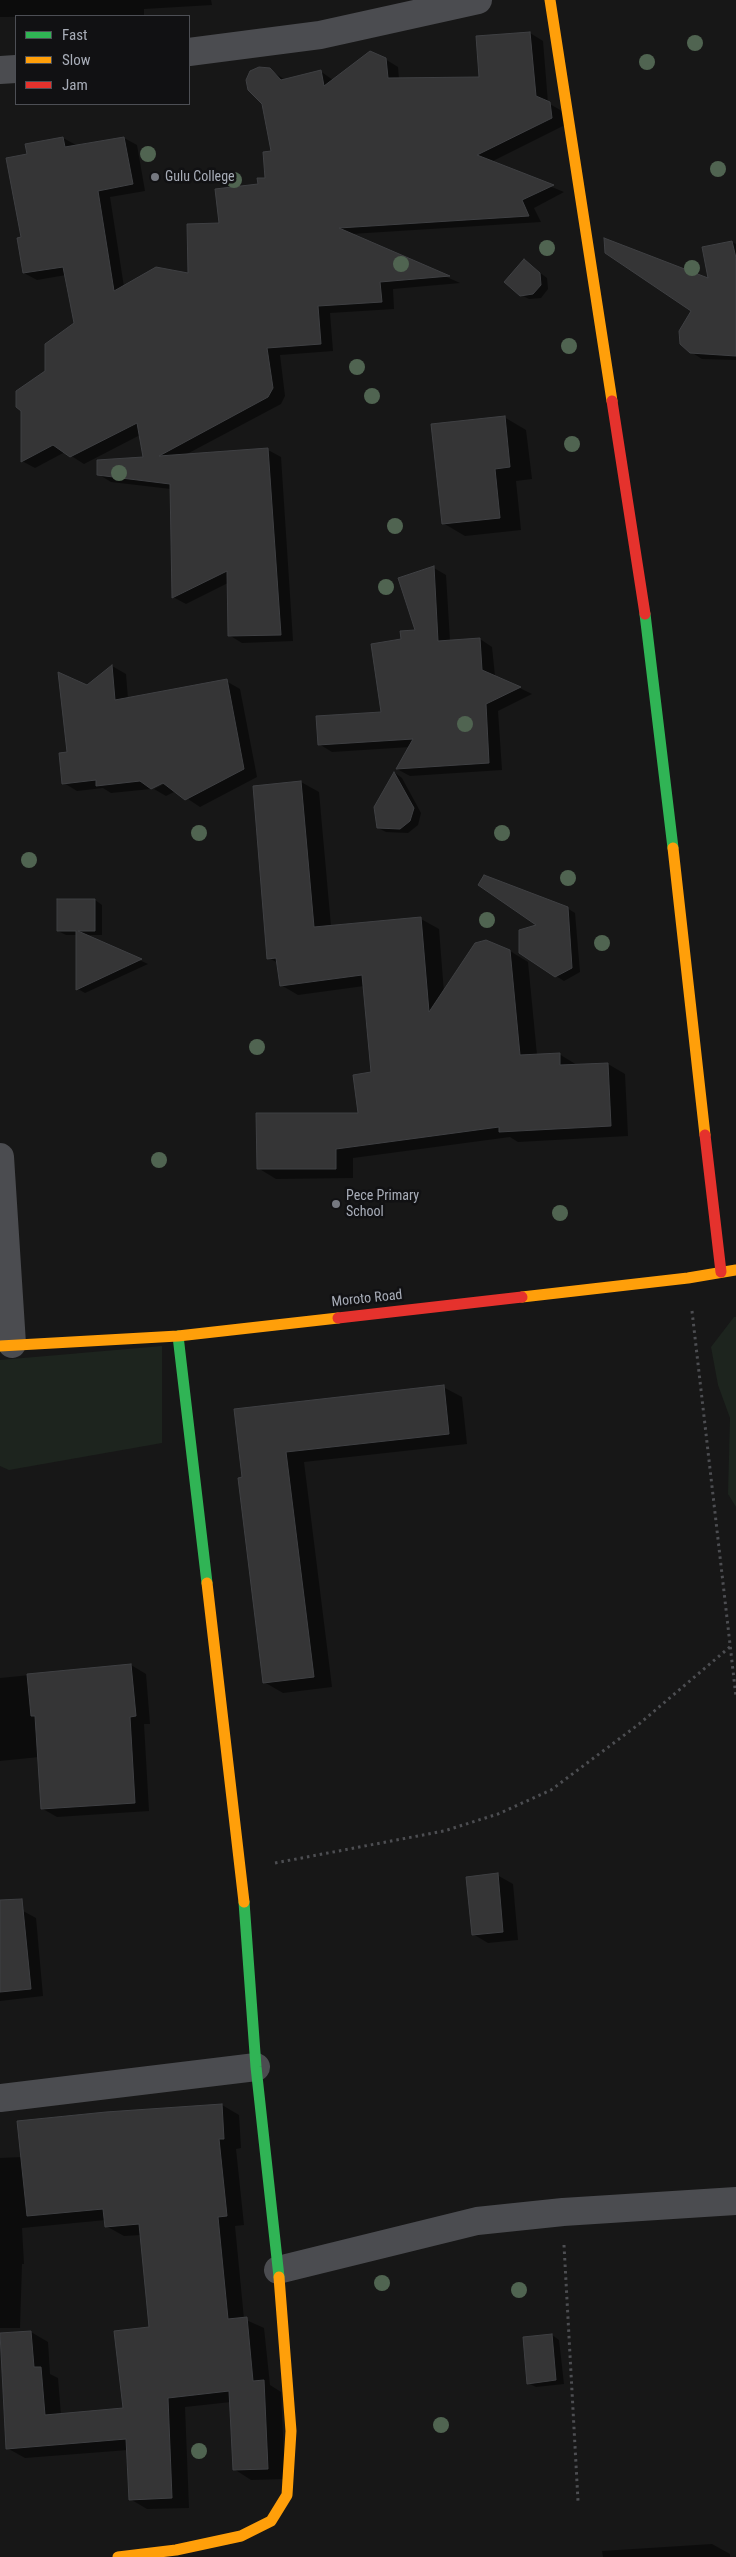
<!DOCTYPE html>
<html>
<head>
<meta charset="utf-8">
<style>
	body { margin:0 }
	#map { position:relative; width:736px; height:2557px; overflow:hidden; background:#171717; font-family:"Roboto Condensed",sans-serif }
	canvas { display:block }
	.legend { position:absolute; left:15px; top:15px; width:175px; height:90px; box-sizing:border-box; background:#111113; border:1px solid #4d4f55; margin:0; padding:6px 9px; list-style:none; font-size:15px; color:#a8adb8 }
	.legend li { display:flex; align-items:center; gap:10px; height:25px }
	.legend b { width:25px; border:1px solid #4d4f55 }
</style>
</head>
<body>
<div id="map">
<canvas width="736" height="2557"></canvas>
<ul class="legend">
<li><b style="height:6px;background:#30b455"></b>Fast</li>
<li><b style="height:6px;background:#ff9f0a"></b>Slow</li>
<li><b style="height:6px;background:#e5322d"></b>Jam</li>
</ul>
</div>
<script>
const ctx = document.querySelector('canvas').getContext('2d');
ctx.lineJoin = 'round';
function fillPath(path, color) { ctx.fillStyle = color; ctx.fill(path, 'evenodd'); }
const poly = rows => new Path2D(rows.map(r => 'M' + r).join(''));
function strokePath(path, color, width, dash) { ctx.strokeStyle = color; ctx.lineWidth = width; ctx.lineCap = dash ? 'butt' : 'round'; ctx.setLineDash(dash || []); ctx.stroke(path); }
function write(font, color, halo, rows, align = 'center') {
  ctx.font = font + ' "Roboto Condensed",sans-serif'; ctx.lineWidth = 5; ctx.setLineDash([]); ctx.textBaseline = 'middle'; ctx.strokeStyle = halo; ctx.fillStyle = color; for (const [text, x, y, turn = 0] of rows) {
    ctx.save(); ctx.translate(x, y); ctx.rotate((+turn || 0) * Math.PI / 180); ctx.textAlign = isNaN(turn) ? turn : align; if (halo) ctx.strokeText(text, 0, 0); ctx.fillText(text, 0, 0); ctx.restore();
  }
}
const green = poly([
	[734,1317,736,1317,736,1507,728,1494,730,1418,718,1385,711,1347],
	[162,1346,162,1443,9,1470,0,1466,0,1360]
]);
const shadow = poly([
	[0,0,211,0,212,5,144,9,144,16,0,17],
	[530,33,543,41,548,103,562,111,565,125,491,162,564,192,534,208,541,222,351,234,460,283,393,289,394,309,330,313,333,351,280,355,285,396,281,404,185,455,268,450,281,457,293,641,242,643,229,635,228,583,186,604,173,597,171,489,111,482,98,474,145,458,140,435,84,464,65,452,35,468,22,461,46,371,75,323,66,275,37,280,24,273,22,238,28,155,63,138,76,145,124,138,137,145,145,191,110,197,124,287,189,275,221,224,266,179,273,152,269,69,285,80,320,71,333,80,385,59,398,67,399,79,480,78],
	[732,242,736,244,736,360,702,359,691,352,710,280],
	[524,261,547,278,548,289,541,298,529,299,521,295],
	[504,417,526,430,532,479,516,481,521,530,465,536,443,523],
	[434,568,446,575,450,641,480,639,492,647,495,676,532,694,498,711,502,770,410,776,397,769,410,747,332,752,319,744,382,713,402,640,417,631],
	[112,666,126,674,128,699,226,681,240,689,257,777,200,807,176,791,166,796,154,789,170,781,168,779,151,789,111,793,103,788,77,791,64,783,69,753,87,686],
	[395,773,402,778,421,813,418,825,408,833,386,832,378,828,375,807],
	[301,782,319,792,331,926,421,919,439,929,444,993,510,951,528,962,537,1055,559,1054,577,1065,608,1064,625,1074,628,1136,518,1142,510,1137,353,1158,353,1178,276,1179,258,1168,360,1114,372,1073,364,986,298,995,281,985,278,963,269,958],
	[95,900,102,905,102,935,84,935,148,964,85,993,78,989,78,935,66,935,58,931],
	[567,908,575,913,580,972,564,981,556,976,539,926],
	[443,1387,462,1397,467,1444,304,1462,332,1687,283,1693,264,1682,235,1410],
	[131,1665,146,1674,150,1724,144,1724,149,1811,57,1817,43,1809,39,1757,0,1761,0,1678],
	[497,1875,513,1884,518,1940,488,1943,473,1934],
	[23,1911,36,1918,43,1996,0,2001,0,1913],
	[222,2105,239,2115,241,2148,236,2149,244,2225,235,2226,244,2319,264,2328,270,2385,281,2392,285,2479,251,2480,234,2469,231,2402,185,2407,189,2508,147,2509,130,2499,128,2450,25,2458,7,2448,0,2335,31,2332,48,2342,50,2374,58,2378,61,2415,124,2409,150,2328,141,2235,124,2236,106,2226,106,2220,22,2228,24,2264,22,2264,20,2328,0,2328,0,2158,22,2157],
	[552,2335,559,2340,564,2384,536,2387,528,2383],
	[712,2544,730,2554,730,2557,603,2557,602,2551]
]);
const building = poly([
	[530,32,536,96,550,102,552,118,477,155,554,185,522,200,529,216,339,228,450,276,380,282,382,302,318,306,321,344,267,348,273,388,268,397,159,456,268,448,281,635,228,636,227,571,172,598,170,484,97,475,97,460,143,457,137,423,70,457,53,445,21,462,21,411,16,407,16,391,45,371,45,344,74,323,63,267,23,273,17,238,21,237,6,158,27,154,25,144,63,137,65,147,124,137,133,184,98,191,114,291,156,267,188,273,187,224,219,223,215,189,258,184,257,178,265,178,263,152,271,151,262,104,248,90,246,80,250,71,259,67,270,68,281,80,321,70,324,86,370,51,386,58,388,78,479,77,476,36,530,32],
	[604,238,708,278,702,247,732,241,736,258,736,356,690,353,680,344,679,331,691,311,605,253,604,238],
	[524,259,540,273,541,285,533,294,520,296,504,282,524,259],
	[505,416,510,467,495,469,500,518,442,524,431,424,505,416],
	[434,566,438,641,480,638,482,670,521,687,486,704,489,763,396,769,413,739,318,745,316,716,381,712,371,644,401,639,400,631,415,630,398,578,434,566],
	[112,665,115,700,227,679,244,769,185,800,163,783,151,789,140,781,96,786,96,780,62,784,59,753,67,752,58,672,87,685,112,665],
	[394,772,414,808,410,821,400,829,377,828,374,807,394,772],
	[301,781,314,927,421,917,429,1012,475,943,486,940,510,950,520,1055,560,1053,560,1065,608,1063,611,1126,499,1132,499,1127,336,1149,336,1169,257,1169,256,1113,358,1113,353,1075,371,1072,362,975,280,986,276,958,267,959,253,786,301,781],
	[484,875,568,907,572,968,555,977,519,953,519,930,536,925,478,885,484,875],
	[57,899,95,899,95,931,78,931,142,959,76,990,76,931,57,931,57,899],
	[444,1385,449,1434,286,1452,314,1677,263,1683,238,1478,242,1477,234,1409,444,1385],
	[131,1664,136,1716,130,1717,135,1803,41,1809,35,1716,31,1716,27,1674,131,1664],
	[498,1873,503,1932,472,1935,466,1877,498,1873],
	[22,1899,31,1989,0,1992,0,1900,22,1899],
	[222,2104,224,2139,219,2139,227,2216,218,2217,228,2319,247,2317,253,2381,264,2380,268,2469,233,2470,229,2391,168,2398,172,2498,129,2500,126,2439,6,2449,0,2333,31,2331,34,2367,41,2367,45,2415,123,2408,114,2331,149,2327,139,2224,105,2227,103,2209,27,2216,17,2121,106,2112,222,2104],
	[552,2334,556,2380,527,2384,523,2337,552,2334]
]);
const path = poly([
	[692,1311,736,1697],
	[275,1863,444,1831,498,1814,551,1790,639,1724,731,1646],
	[564,2245,578,2501]
]);
const street = poly([
	[189,52,320,35,478,0],
	[0,70,16,69],
	[0,1157,12,1344],
	[0,2098,256,2067],
	[278,2270,477,2221,563,2212,736,2201]
]);
const fast = poly([
	[645,614,673,848],
	[178,1336,207,1583],
	[244,1902,256,2067,279,2277]
]);
const slow = poly([
	[550,0,612,401],
	[673,848,705,1135],
	[522,1297,688,1278,736,1270],
	[0,1346,178,1336,338,1318],
	[207,1583,244,1902],
	[118,2557,176,2550,241,2536,271,2521,287,2495,291,2431,279,2277]
]);
const jam = poly([
	[612,401,645,614],
	[705,1135,721,1272],
	[338,1318,522,1297]
]);
const trees = [
	[695,43],
	[647,62],
	[148,154],
	[718,169],
	[234,180],
	[547,248],
	[401,264],
	[692,268],
	[569,346],
	[357,367],
	[372,396],
	[572,444],
	[119,473],
	[395,526],
	[386,587],
	[465,724],
	[199,833],
	[502,833],
	[29,860],
	[568,878],
	[487,920],
	[602,943],
	[257,1047],
	[159,1160],
	[560,1213],
	[382,2283],
	[519,2290],
	[441,2425],
	[199,2451]
];
const markers = [
	[155,177,5,"#757880"],
	[336,1204,5,"#757880"]
];
const poiNames = [
	["Gulu College",165,177],
	["Pece Primary",346,1196],
	["School",346,1212]
];
const streetNames = [
	["Moroto Road",367,1299,-6]
];
fillPath(green, '#1d241e');
fillPath(shadow, '#0007');
fillPath(building, '#353536');
strokePath(building, '#3f4043', 1);
strokePath(path, '#4d4e52', 3, [2.5, 4]);
strokePath(street, '#4b4c50', 28);
strokePath(fast, '#30b455', 11);
strokePath(slow, '#ff9f0a', 11);
strokePath(jam, '#e5322d', 11);
ctx.fillStyle = '#506451';
for (const [x, y] of trees) { ctx.beginPath(); ctx.arc(x, y, 8, 0, 2 * Math.PI); ctx.fill(); }
for (const [x, y, r, color] of markers) { const dot = new Path2D(); dot.arc(x, y, r, 0, 2 * Math.PI); ctx.fillStyle = color; ctx.fill(dot); strokePath(dot, '#111113', 2); }
write('14px', '#a8adb8', '#111113', poiNames, 'left');
write('14px', '#a8adb8', '#111113', streetNames);
</script>
</body>
</html>
